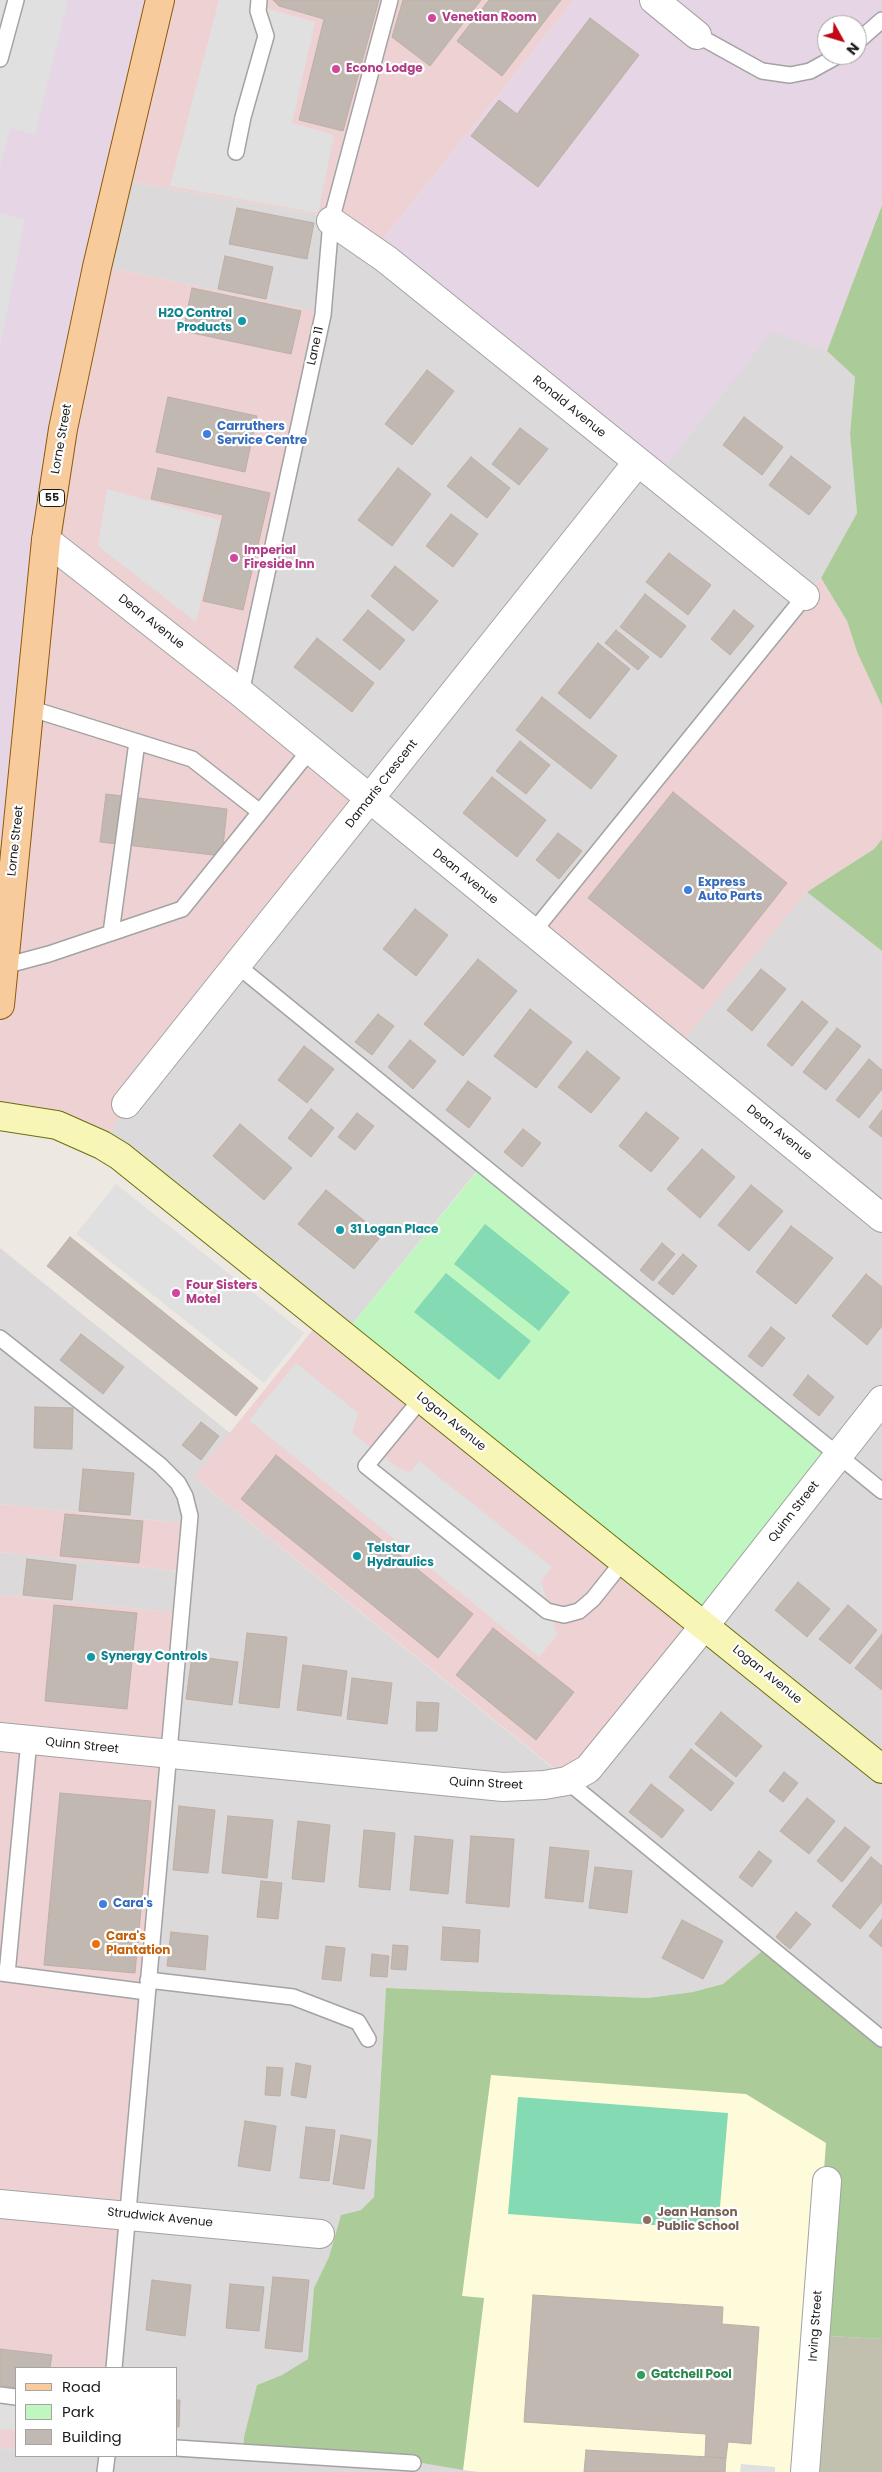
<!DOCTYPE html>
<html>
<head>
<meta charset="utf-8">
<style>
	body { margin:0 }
	#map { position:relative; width:882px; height:2472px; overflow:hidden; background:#ede9e2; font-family:Poppins,sans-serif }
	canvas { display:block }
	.legend { position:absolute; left:15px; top:2367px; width:162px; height:90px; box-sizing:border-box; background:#fff; border:1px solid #a4a4a4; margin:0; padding:6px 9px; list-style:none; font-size:15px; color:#1c1c1c }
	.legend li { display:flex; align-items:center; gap:10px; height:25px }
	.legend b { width:25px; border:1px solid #a4a4a4 }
	.north { position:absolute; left:817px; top:15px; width:50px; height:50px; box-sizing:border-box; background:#fff; border:1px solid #a4a4a4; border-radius:50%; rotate:129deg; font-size:14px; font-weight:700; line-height:20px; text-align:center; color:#1c1c1c }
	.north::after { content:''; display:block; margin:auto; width:18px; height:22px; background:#c10814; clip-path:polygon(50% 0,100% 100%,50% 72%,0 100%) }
</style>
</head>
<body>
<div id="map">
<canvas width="882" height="2472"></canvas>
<ul class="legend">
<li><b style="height:6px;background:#f8cb9d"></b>Road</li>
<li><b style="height:14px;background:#c0f7c1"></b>Park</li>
<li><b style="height:14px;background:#c2b8b2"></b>Building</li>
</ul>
<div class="north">N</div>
</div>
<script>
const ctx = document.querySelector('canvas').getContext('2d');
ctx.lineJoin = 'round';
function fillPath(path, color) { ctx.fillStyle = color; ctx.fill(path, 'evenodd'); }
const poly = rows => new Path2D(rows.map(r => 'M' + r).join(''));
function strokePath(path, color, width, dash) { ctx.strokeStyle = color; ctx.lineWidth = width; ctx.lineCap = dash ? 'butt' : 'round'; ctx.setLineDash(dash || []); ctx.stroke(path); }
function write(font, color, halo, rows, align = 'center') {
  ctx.font = font + ' Poppins,sans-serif'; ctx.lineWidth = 4.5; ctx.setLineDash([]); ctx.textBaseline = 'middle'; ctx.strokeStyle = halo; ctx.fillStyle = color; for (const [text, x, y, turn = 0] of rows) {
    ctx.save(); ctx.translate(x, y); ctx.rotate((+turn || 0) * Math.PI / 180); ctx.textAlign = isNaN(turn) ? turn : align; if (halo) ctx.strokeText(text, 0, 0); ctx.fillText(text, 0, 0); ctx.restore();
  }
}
const residential = poly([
	[121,180,336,218,658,475,772,331,827,351,855,377,850,434,857,513,821,578,537,931,678,1047,807,892,882,951,882,2041,767,1947,723,1984,693,1992,648,1998,386,1988,374,2197,361,2210,341,2215,329,2257,314,2288,308,2359,282,2375,257,2385,244,2437,243,2450,416,2462,480,2472,0,2472,0,2448,16,2449,16,2456,176,2456,176,2368,117,2368,182,1613,0,1595,0,1552,186,1572,190,1524,0,1504,0,1248,230,1433,195,1478,570,1782,480,1167,345,1333,103,1142,128,1106,244,692,327,314,102,266]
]);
const commercial = poly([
	[163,0,574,0,377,247,336,218,121,180],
	[102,266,327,314,244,692,375,799,128,1106,103,1142,0,1113,0,1028,49,540],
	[821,578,847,621,857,652,882,706,882,839,874,849,807,892,678,1047,537,931],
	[324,1316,709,1624,571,1782,194,1477],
	[0,1504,190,1524,186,1572,0,1552],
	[0,1595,182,1613,117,2368,16,2368,16,2449,0,2448]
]);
const industrial = poly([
	[0,0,163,0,49,540,0,1028],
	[574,0,882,0,882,204,827,351,772,332,658,475,377,247],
	[827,25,857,25,857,55,827,55]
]);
const education = poly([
	[491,2075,746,2094,827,2143,802,2472,480,2472,463,2470,484,2299,462,2296]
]);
const construction = poly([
	[812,2335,882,2339,882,2472,802,2472]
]);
const forest = poly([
	[882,205,882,706,857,652,847,621,821,578,857,513,850,434,855,377,827,351],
	[882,839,882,951,807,892,874,849],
	[767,1947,882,2041,882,2339,812,2335,826,2143,746,2094,491,2075,462,2296,484,2298,463,2470,416,2462,243,2451,244,2437,257,2385,282,2375,308,2359,314,2288,329,2257,341,2215,361,2210,374,2197,386,1988,648,1998,693,1992,723,1984]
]);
const park = poly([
	[481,1167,838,1459,709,1624,345,1333]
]);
const pitch = poly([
	[485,1224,570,1292,539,1331,454,1264],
	[446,1273,531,1341,499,1380,414,1312],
	[518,2097,728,2113,718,2230,508,2214]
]);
const parking = poly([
	[0,0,68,0,35,135,11,128,0,167],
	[219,0,266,0,265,8,315,22,292,123,334,135,318,213,170,186],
	[0,213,25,220,0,348],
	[107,489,220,520,196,622,98,546],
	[116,1184,304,1333,264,1383,76,1234],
	[296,1363,358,1413,352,1433,398,1468,410,1472,419,1461,552,1567,541,1581,557,1635,539,1657,249,1420],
	[0,2388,16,2390,16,2430,0,2429],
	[741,2464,775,2467,775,2472,740,2472]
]);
const building = poly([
	[273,0,379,0,343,131,299,120,324,19,279,6,273,0],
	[403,0,481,0,430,66,392,37,403,0],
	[489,0,561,0,502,76,457,41,489,0],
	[590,18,639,55,538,187,471,136,499,100,517,114,590,18],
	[237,208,314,223,307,259,229,244,237,208],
	[225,256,273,267,266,299,218,289,225,256],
	[192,288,301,311,291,354,183,331,192,288],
	[427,370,454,391,412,445,385,424,427,370],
	[168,397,257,416,245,472,156,452,168,397],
	[744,417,783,447,762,475,723,445,744,417],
	[520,428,548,449,519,485,492,464,520,428],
	[791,456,831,487,809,515,769,485,791,456],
	[471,457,510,488,487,518,447,486,471,457],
	[158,468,270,493,243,610,203,601,223,515,151,499,158,468],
	[398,468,431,494,392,546,358,520,398,468],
	[451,514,478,534,453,567,426,546,451,514],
	[669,553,711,585,688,615,646,582,669,553],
	[395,566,438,601,413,631,371,596,395,566],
	[645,594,686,626,661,658,620,627,645,594],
	[368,610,405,640,380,670,343,640,368,610],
	[734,610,754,626,730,655,711,639,734,610],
	[616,630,649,657,638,670,605,643,616,630],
	[317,638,374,683,352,712,294,667,317,638],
	[598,643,630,669,590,719,558,693,598,643],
	[542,697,617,756,591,789,516,730,542,697],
	[520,741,550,765,526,794,496,771,520,741],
	[492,777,546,820,517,857,463,813,492,777],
	[673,792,787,883,703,989,588,898,673,792],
	[106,794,227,809,222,856,100,842,106,794],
	[558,833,582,851,559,879,536,860,558,833],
	[415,909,448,935,416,976,383,949,415,909],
	[478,959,517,991,463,1056,424,1024,478,959],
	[761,969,786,989,752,1031,727,1010,761,969],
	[802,1001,828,1022,792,1066,767,1045,802,1001],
	[530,1009,572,1042,536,1088,494,1056,530,1009],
	[378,1014,394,1026,372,1055,355,1042,378,1014],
	[837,1028,861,1046,826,1090,803,1072,837,1028],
	[410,1040,436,1061,413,1089,388,1067,410,1040],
	[304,1046,334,1069,307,1103,278,1080,304,1046],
	[587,1051,620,1078,591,1113,558,1087,587,1051],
	[869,1059,882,1070,882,1089,859,1118,836,1100,869,1059],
	[468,1081,491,1098,469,1128,446,1110,468,1081],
	[311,1109,334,1128,311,1157,288,1138,311,1109],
	[882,1110,882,1137,869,1127,882,1110],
	[646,1112,679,1138,651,1172,619,1146,646,1112],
	[357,1113,374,1126,355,1150,338,1137,357,1113],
	[240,1124,292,1168,264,1200,213,1156,240,1124],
	[523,1129,541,1143,522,1167,504,1152,523,1129],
	[702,1149,735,1177,700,1218,667,1189,702,1149],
	[751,1185,783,1211,749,1251,718,1225,751,1185],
	[326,1190,382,1235,354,1269,298,1224,326,1190],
	[791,1226,833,1258,796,1304,756,1272,791,1226],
	[70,1237,258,1388,236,1416,47,1266,70,1237],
	[662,1243,675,1254,653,1281,640,1270,662,1243],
	[683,1254,697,1266,673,1295,658,1283,683,1254],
	[866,1274,882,1287,882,1326,867,1345,832,1316,866,1274],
	[771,1327,785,1338,762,1367,748,1356,771,1327],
	[81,1334,124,1367,103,1394,60,1360,81,1334],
	[808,1375,834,1397,819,1416,793,1395,808,1375],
	[35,1407,73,1408,72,1449,34,1448,35,1407],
	[201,1422,219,1436,201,1460,182,1445,201,1422],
	[276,1455,473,1614,438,1658,241,1499,276,1455],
	[83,1469,134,1473,130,1515,79,1511,83,1469],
	[65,1514,143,1521,139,1563,60,1556,65,1514],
	[27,1559,76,1565,72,1600,23,1595,27,1559],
	[798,1582,830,1609,807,1637,775,1610,798,1582],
	[54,1605,137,1613,127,1709,45,1701,54,1605],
	[848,1605,877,1630,850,1664,819,1639,848,1605],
	[493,1628,574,1692,536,1740,456,1675,493,1628],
	[247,1633,287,1637,279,1708,239,1703,247,1633],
	[882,1634,882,1690,855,1668,882,1634],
	[192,1656,238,1662,232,1705,186,1699,192,1656],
	[303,1665,347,1671,341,1716,297,1710,303,1665],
	[352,1678,392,1683,387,1724,347,1719,352,1678],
	[417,1702,439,1703,437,1731,416,1731,417,1702],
	[721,1712,762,1746,736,1777,695,1744,721,1712],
	[691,1749,734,1783,711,1811,669,1777,691,1749],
	[784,1772,798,1783,783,1802,769,1791,784,1772],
	[651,1784,684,1810,662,1838,629,1812,651,1784],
	[60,1793,151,1801,135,1973,44,1965,60,1793],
	[807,1798,835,1821,809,1854,780,1831,807,1798],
	[179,1806,215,1810,208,1873,173,1870,179,1806],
	[228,1816,273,1820,267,1878,222,1873,228,1816],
	[298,1821,330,1825,324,1882,292,1879,298,1821],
	[845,1827,870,1847,842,1882,817,1861,845,1827],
	[364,1830,395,1833,390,1890,359,1887,364,1830],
	[415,1836,453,1840,448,1894,410,1890,415,1836],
	[471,1836,514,1839,509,1907,466,1903,471,1836],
	[550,1847,589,1851,583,1902,545,1898,550,1847],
	[759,1851,772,1861,752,1887,739,1877,759,1851],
	[871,1857,882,1866,882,1902,860,1929,832,1906,871,1857],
	[595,1867,632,1871,627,1913,589,1908,595,1867],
	[261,1881,282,1883,278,1919,257,1917,261,1881],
	[796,1912,811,1924,790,1949,776,1937,796,1912],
	[882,1919,882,1947,869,1936,882,1919],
	[682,1920,723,1941,703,1979,662,1958,682,1920],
	[443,1927,480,1930,478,1962,441,1960,443,1927],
	[171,1932,208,1936,205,1970,167,1966,171,1932],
	[393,1945,408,1946,406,1970,391,1969,393,1945],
	[326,1946,345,1948,341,1981,322,1979,326,1946],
	[372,1954,389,1956,387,1977,370,1976,372,1954],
	[296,2063,311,2066,306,2098,291,2095,296,2063],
	[267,2067,283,2068,280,2096,265,2095,267,2067],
	[245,2121,276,2126,270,2171,238,2166,245,2121],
	[306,2127,335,2130,329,2181,300,2178,306,2127],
	[341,2135,371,2140,364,2189,333,2184,341,2135],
	[273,2277,309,2280,302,2352,265,2348,273,2277],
	[152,2280,191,2285,185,2336,146,2330,152,2280],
	[230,2284,264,2287,259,2331,226,2328,230,2284],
	[533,2295,723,2307,722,2324,759,2327,751,2444,728,2442,726,2458,705,2457,706,2434,524,2422,533,2295],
	[0,2349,52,2355,50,2368,16,2368,16,2388,0,2385,0,2349],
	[176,2400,180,2400,179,2427,176,2427,176,2400],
	[586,2450,726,2458,725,2472,584,2472,586,2450]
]);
const lane = poly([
	[697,35,762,71,790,75,810,71,839,55],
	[857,42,882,20],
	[0,59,16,0],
	[236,152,243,117,266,36,258,11,259,0],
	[241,693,323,315,331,221,390,0],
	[29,708,192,759,260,812],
	[533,932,805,596],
	[111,933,137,742],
	[4,966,49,954,182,909,310,750],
	[238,966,882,1491],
	[0,1338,160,1465,178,1483,185,1496,190,1516,114,2368],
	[422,1398,366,1466,547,1611,564,1615,579,1611,593,1599,624,1560],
	[567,1781,882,2039],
	[0,1973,147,1992],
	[7,1974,29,1740],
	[148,1980,293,1997,358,2022,368,2039],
	[0,2395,16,2397],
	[176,2448,413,2463],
	[105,2472,107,2456]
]);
const street = poly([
	[654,0,697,35],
	[331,221,386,259,805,596],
	[46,540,241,693,882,1218],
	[126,1104,637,463],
	[0,1737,503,1787,544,1785,567,1781,588,1769,705,1625,882,1400],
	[0,2204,320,2234],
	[805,2472,827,2181]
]);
const secondary = poly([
	[0,1116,57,1125,102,1145,120,1156,882,1769]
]);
const primary = poly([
	[0,1005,46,540,63,429,97,267,160,0]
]);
const markers = [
	[432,18,5,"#d1479c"],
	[336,69,5,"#d1479c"],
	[242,321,5,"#0f9aa8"],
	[207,434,5,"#3f7fe0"],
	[234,558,5,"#d1479c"],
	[688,890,5,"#3f7fe0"],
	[340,1230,5,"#0f9aa8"],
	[176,1293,5,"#d1479c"],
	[357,1556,5,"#0f9aa8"],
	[91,1657,5,"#0f9aa8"],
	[103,1904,5,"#3f7fe0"],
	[96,1944,5,"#e8710a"],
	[647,2220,5,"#8d6e63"],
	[641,2375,5,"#2e9e5b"]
];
const shields = [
	[52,498,25]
];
const shieldNames = [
	["55",52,498]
];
const hotelNames = [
	["Venetian Room",442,18],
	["Econo Lodge",346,69],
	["Imperial",244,551],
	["Fireside Inn",244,565],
	["Four Sisters",186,1286],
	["Motel",186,1300]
];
const cultureNames = [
	["H2O Control",232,314,"right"],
	["Products",232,328,"right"],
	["31 Logan Place",350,1230],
	["Telstar",367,1549],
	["Hydraulics",367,1563],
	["Synergy Controls",101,1657]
];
const streetNames = [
	["Lane 11",316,346,-78],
	["Ronald Avenue",569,407,39],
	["Lorne Street",62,439,-80],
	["Dean Avenue",151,622,38],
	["Damaris Crescent",382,784,-52],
	["Lorne Street",16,841,-84],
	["Dean Avenue",465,877,39],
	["Dean Avenue",779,1133,39],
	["Logan Avenue",451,1422,39],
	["Quinn Street",794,1512,-52],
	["Logan Avenue",767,1675,39],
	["Quinn Street",82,1746,6],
	["Quinn Street",486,1784,3],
	["Strudwick Avenue",160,2218,6],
	["Irving Street",816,2326,-86]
];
const shopNames = [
	["Carruthers",217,427],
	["Service Centre",217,441],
	["Express",698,883],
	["Auto Parts",698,897],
	["Cara's",113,1904]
];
const foodNames = [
	["Cara's",106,1937],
	["Plantation",106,1951]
];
const educationNames = [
	["Jean Hanson",657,2213],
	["Public School",657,2227]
];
const leisureNames = [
	["Gatchell Pool",651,2375]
];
fillPath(residential, '#dbd9d9');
fillPath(commercial, '#eed2d3');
fillPath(industrial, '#e6d5e4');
fillPath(education, '#fefbdb');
fillPath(construction, '#c1c0ae');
fillPath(forest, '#abcb99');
fillPath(park, '#c0f7c1');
fillPath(pitch, '#83dab3');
fillPath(parking, '#e0e0e0');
fillPath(building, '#c2b8b2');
strokePath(building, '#beafa6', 1);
strokePath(lane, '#a3a3a3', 18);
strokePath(street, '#a3a3a3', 30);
strokePath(secondary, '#6a6e09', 30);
strokePath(primary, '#8f5906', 30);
strokePath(lane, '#fff', 15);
strokePath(street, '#fff', 28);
strokePath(secondary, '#f7f6b7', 28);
strokePath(primary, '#f8cb9d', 28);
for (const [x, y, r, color] of markers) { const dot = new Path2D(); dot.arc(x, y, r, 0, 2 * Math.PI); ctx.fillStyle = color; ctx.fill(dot); strokePath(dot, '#fff', 2); }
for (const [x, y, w] of shields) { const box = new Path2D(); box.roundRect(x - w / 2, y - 8.5, w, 17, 4); ctx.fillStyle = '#fff'; ctx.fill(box); strokePath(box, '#1c1c1c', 1); }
write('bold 11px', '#1c1c1c', null, shieldNames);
write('bold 12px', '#b23c85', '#fff', hotelNames, 'left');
write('bold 12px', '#0d838f', '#fff', cultureNames, 'left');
write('12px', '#1c1c1c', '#fff', streetNames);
write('bold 12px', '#366cbe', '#fff', shopNames, 'left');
write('bold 12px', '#c56008', '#fff', foodNames, 'left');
write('bold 12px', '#785e54', '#fff', educationNames, 'left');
write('bold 12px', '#27864d', '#fff', leisureNames, 'left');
</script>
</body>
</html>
